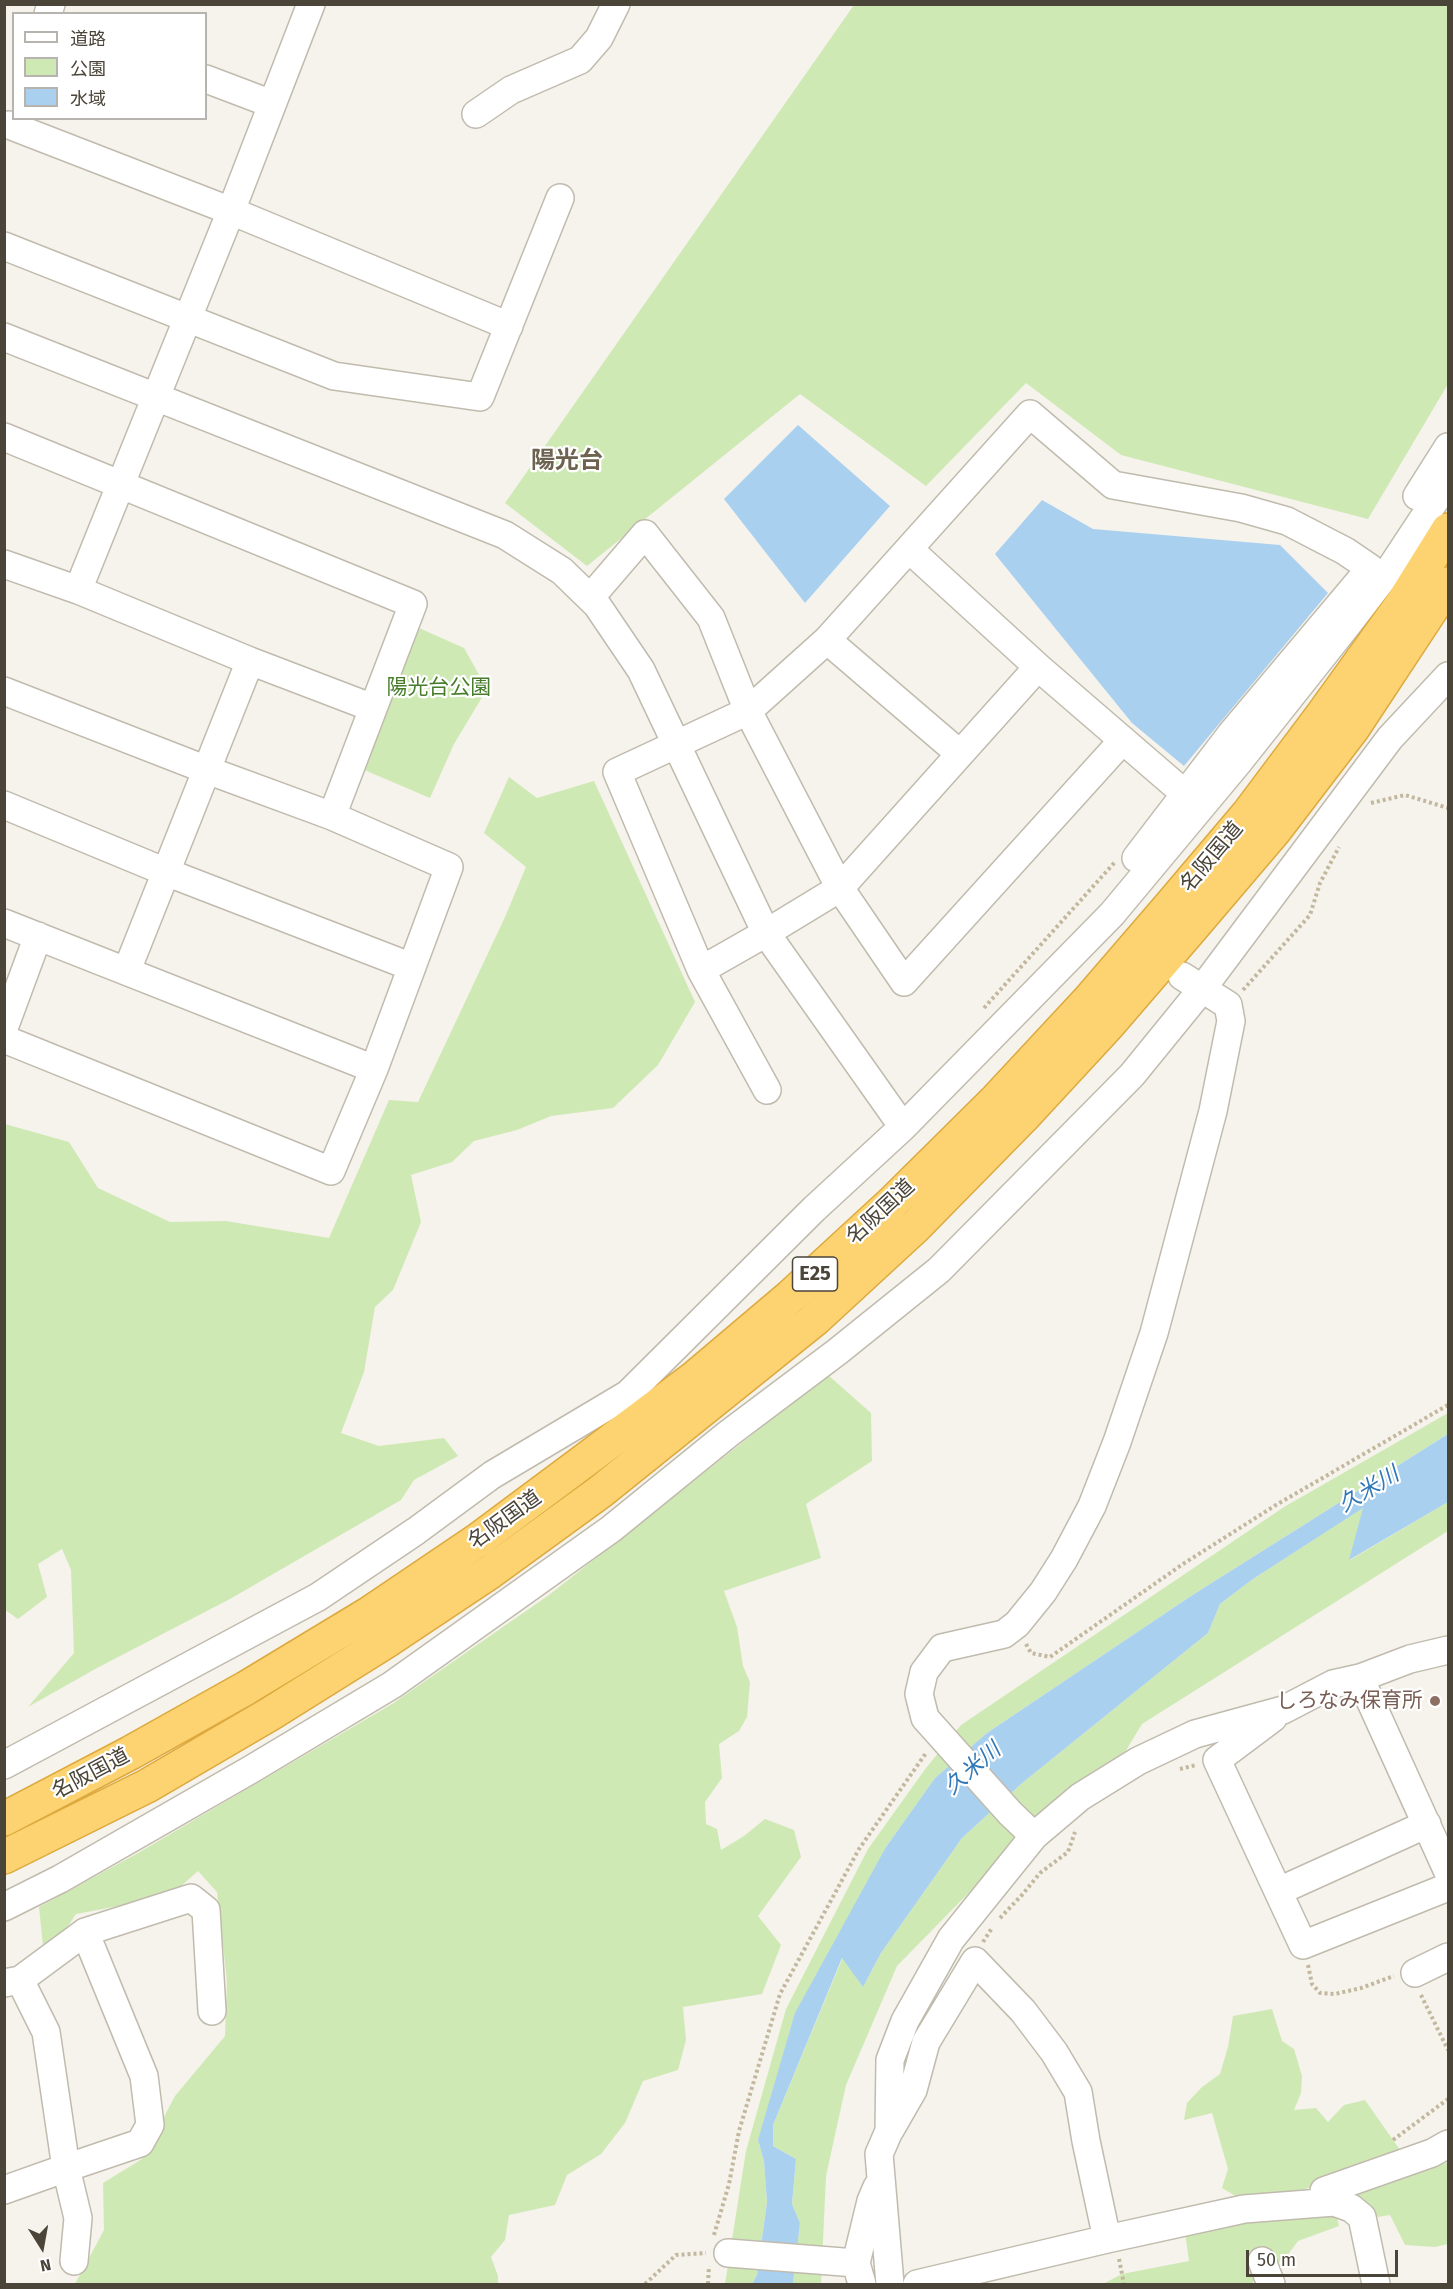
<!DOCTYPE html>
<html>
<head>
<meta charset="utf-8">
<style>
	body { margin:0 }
	#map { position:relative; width:1453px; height:2289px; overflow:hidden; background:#f5f3eb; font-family:"Fira Sans","Noto Sans JP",sans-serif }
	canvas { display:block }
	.frame { position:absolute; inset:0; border:6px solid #4a4439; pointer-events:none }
	.legend { position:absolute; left:12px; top:12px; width:195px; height:108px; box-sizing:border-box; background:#fff; border:2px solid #b7b4b0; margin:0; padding:8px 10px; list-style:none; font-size:18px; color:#4a4439 }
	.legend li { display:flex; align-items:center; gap:12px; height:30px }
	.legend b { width:30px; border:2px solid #b7b4b0 }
	.north { position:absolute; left:12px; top:2217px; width:60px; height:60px; -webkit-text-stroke:4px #fff; paint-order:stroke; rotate:169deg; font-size:16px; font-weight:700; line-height:24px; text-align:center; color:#4a4439 }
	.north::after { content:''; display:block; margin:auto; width:21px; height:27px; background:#4a4439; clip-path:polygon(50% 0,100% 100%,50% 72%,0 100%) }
	.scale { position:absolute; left:1246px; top:2250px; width:152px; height:27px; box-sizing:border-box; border:3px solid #4a4439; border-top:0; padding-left:8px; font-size:18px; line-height:21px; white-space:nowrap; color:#4a4439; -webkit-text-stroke:4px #fff; paint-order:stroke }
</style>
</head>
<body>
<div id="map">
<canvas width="1453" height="2289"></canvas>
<div class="frame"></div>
<ul class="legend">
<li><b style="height:8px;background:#fff"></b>道路</li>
<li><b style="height:16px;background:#cfe9b5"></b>公園</li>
<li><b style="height:16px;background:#aad0f0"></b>水域</li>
</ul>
<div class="north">N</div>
<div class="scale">50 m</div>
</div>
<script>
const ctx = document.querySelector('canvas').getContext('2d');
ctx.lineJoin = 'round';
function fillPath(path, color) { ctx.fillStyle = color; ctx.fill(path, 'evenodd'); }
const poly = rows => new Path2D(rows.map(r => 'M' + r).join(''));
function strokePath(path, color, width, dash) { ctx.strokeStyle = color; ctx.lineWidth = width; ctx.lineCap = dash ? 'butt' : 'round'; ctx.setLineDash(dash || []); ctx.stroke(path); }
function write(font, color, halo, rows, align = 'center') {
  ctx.font = font + ' "Fira Sans","Noto Sans JP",sans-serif'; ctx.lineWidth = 4.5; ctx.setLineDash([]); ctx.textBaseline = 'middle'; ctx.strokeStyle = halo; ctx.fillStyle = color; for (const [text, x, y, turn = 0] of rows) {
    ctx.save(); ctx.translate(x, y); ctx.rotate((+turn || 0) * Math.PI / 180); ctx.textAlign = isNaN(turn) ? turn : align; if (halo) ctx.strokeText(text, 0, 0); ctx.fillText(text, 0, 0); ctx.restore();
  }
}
const green = poly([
	[854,5,1448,5,1448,384,1368,519,1121,455,1026,383,926,486,800,394,587,566,505,503],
	[419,628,464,648,487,689,454,744,430,798,362,769],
	[509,777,537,798,594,781,695,1002,658,1065,613,1108,551,1116,517,1130,474,1141,452,1162,411,1175,421,1222,393,1290,375,1307,364,1372,341,1433,379,1446,444,1438,458,1456,414,1480,401,1500,230,1599,97,1668,28,1707,74,1653,71,1570,62,1549,38,1564,47,1597,18,1619,5,1610,5,1124,69,1142,98,1188,170,1222,226,1221,329,1238,389,1100,418,1102,505,917,526,867,484,833],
	[828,1375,871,1413,872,1461,806,1504,821,1558,724,1591,737,1627,743,1666,750,1682,747,1717,739,1731,719,1744,722,1778,705,1802,706,1824,717,1829,721,1850,744,1836,765,1819,794,1830,801,1857,758,1916,781,1945,762,1994,683,2007,686,2040,678,2070,643,2081,625,2123,601,2154,567,2175,555,2205,509,2215,505,2240,491,2257,498,2276,498,2284,75,2284,104,2230,103,2183,142,2159,175,2096,225,2036,227,1981,217,1892,198,1871,179,1888,124,1905,76,1914,65,1931,43,1946,39,1907,138,1853,392,1704,549,1595],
	[1448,1413,1448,1434,1191,1596,987,1733,935,1778,886,1847,758,2140,764,2161,767,2202,757,2275,752,2284,725,2284,746,2151,786,2009,868,1849,926,1768,961,1725,1284,1507],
	[1448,1502,1448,1531,1142,1724,1119,1762,1044,1816,897,1966,846,2085,826,2176,821,2284,793,2284,800,2223,792,2204,796,2159,773,2146,773,2125,843,1957,863,1987,881,1953,962,1838,1021,1784,1208,1633,1220,1604,1253,1579,1364,1507,1350,1560],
	[1272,2009,1282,2041,1294,2049,1302,2076,1301,2093,1294,2110,1316,2108,1328,2122,1344,2105,1365,2100,1400,2150,1289,2196,1244,2201,1222,2188,1228,2169,1212,2113,1184,2120,1187,2103,1202,2087,1220,2074,1228,2047,1233,2016],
	[1448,2163,1448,2244,1435,2247,1405,2245,1390,2215,1372,2218,1350,2196,1433,2164],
	[1336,2213,1339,2226,1298,2241,1287,2256,1253,2282,1253,2284,1103,2284,1122,2274,1189,2261,1185,2232,1245,2220]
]);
const water = poly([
	[798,425,890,506,805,603,724,499],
	[1042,500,1093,529,1280,545,1328,593,1184,766,1132,723,995,554],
	[1448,1434,1448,1502,1349,1560,1363,1508,1253,1579,1220,1604,1208,1633,1021,1784,962,1838,881,1953,863,1987,842,1958,773,2125,773,2146,796,2159,792,2204,800,2223,793,2284,752,2284,757,2275,767,2202,764,2161,758,2140,795,2013,886,1847,935,1778,987,1733,1191,1596]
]);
const path = poly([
	[1371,803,1405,795,1448,808],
	[1243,990,1310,915,1320,883,1339,847],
	[984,1008,1115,862],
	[1026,1644,1031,1653,1050,1657,1183,1564,1276,1505,1448,1405],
	[1180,1769,1196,1765],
	[1000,1918,1022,1895,1040,1873,1068,1852,1075,1832],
	[983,1942,992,1928],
	[1308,1965,1312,1984,1320,1993,1335,1994,1361,1988,1394,1976],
	[1421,1995,1448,2050],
	[1393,2140,1448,2099],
	[714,2235,729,2184,739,2131,780,1994,859,1849,926,1753],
	[1119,2259,1124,2284],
	[645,2284,676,2255,706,2253],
	[708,2284,709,2266]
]);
const minor = poly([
	[48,14,51,4],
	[206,79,272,104],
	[476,114,511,90,580,60,599,38,616,4],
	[9,125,231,211,509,326],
	[4,246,334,376,480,397,560,198],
	[4,337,505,535,562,571,597,605,641,670,766,933,903,1127],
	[4,437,413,604,332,816,449,867,374,1069,331,1171,4,1039],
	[1417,496,1448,447],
	[4,564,78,590,250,661,373,708],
	[78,590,231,211,311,4],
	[590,598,645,534,711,618,748,711,840,888,904,982,1123,740],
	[827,640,960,754],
	[1038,667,1176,786],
	[4,691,207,770,332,816],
	[4,805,166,872,412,967],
	[1136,858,1231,734,1368,571],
	[4,923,374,1069],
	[127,970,250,661],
	[701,970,766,933,840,888,1038,667,909,549],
	[4,1028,38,936],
	[767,1090,701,970,617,772,748,711,827,640,1030,414,1113,485,1241,508,1287,521,1345,551,1370,568],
	[1360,1678,1448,1872],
	[1273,1718,1217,1760,1303,1945,1448,1887],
	[4,1765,318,1597,416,1531,492,1475,628,1394,814,1209,903,1127,1112,914,1237,764,1348,624,1388,572,1448,481],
	[1034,1836,1010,1813,925,1718,919,1694,924,1672,942,1648,1004,1634,1017,1624,1043,1592,1064,1559,1092,1506,1117,1442,1154,1333,1213,1111,1231,1021,1228,1005,1182,976],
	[1279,1891,1427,1824],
	[4,1907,60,1879,250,1770,392,1685,611,1529,728,1434,837,1352,939,1270,1132,1075,1202,989,1390,738,1448,676],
	[1415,1973,1448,1957],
	[20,1980,46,2032,66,2168,140,2143,150,2125,144,2076,85,1932],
	[4,1983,20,1980,85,1932,191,1898,206,1910,212,2011],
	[890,2130,913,2090,926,2042,975,1961,1023,2011,1054,2052,1078,2092,1086,2141,1107,2239],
	[4,2190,66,2168,78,2218,74,2261],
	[1324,2191,1432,2153,1448,2144],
	[728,2253,856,2263],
	[1262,2261,1271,2284],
	[862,2284,856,2263,871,2201,877,2187],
	[890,2284,879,2154,889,2131,890,2060,905,2021,951,1939,1034,1836,1080,1797,1138,1761,1195,1734,1283,1710,1333,1684,1360,1678,1410,1659,1448,1650],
	[917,2284,1107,2239,1244,2209,1334,2202,1351,2208,1362,2217,1376,2284]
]);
const highway = poly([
	[4,1819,130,1753,246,1688,370,1613,478,1540,584,1461,693,1379,791,1296,892,1203,996,1100,1089,1000,1170,906,1248,814,1323,714,1400,607,1448,530],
	[4,1857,147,1786,270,1714,385,1642,490,1572,600,1492,814,1320,916,1226,1022,1118,1108,1025,1189,931,1275,830,1353,728,1448,584]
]);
const markers = [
	[1435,1701,6,"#8d6e63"]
];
const shields = [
	[815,1274,45]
];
const shieldNames = [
	["E25",815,1274]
];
const parkNames = [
	["陽光台公園",439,688]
];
const streetNames = [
	["名阪国道",1212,857,-50],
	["名阪国道",881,1212,-43],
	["名阪国道",505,1520,-36],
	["名阪国道",91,1774,-28]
];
const educationNames = [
	["しろなみ保育所",1423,1701]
];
const waterNames = [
	["久米川",1369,1490,-31],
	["久米川",973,1769,-41]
];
const quarterNames = [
	["陽光台",567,461]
];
fillPath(green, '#cfe9b5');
fillPath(water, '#aad0f0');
strokePath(minor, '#c1bbae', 30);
strokePath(highway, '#dda93e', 36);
strokePath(path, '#c3b89f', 4, [3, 3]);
strokePath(minor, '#fff', 27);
strokePath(highway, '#fcd370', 33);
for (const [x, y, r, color] of markers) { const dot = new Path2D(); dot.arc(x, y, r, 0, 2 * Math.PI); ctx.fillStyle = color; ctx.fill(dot); strokePath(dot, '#fff', 2); }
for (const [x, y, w] of shields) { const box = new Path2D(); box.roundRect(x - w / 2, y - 17, w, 34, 4.5); ctx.fillStyle = '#fff'; ctx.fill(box); strokePath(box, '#4a4439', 1.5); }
write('bold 20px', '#4a4439', null, shieldNames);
write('21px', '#477d2b', '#fff', parkNames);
write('21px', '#4a4439', '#fff', streetNames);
write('21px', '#785e54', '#fff', educationNames, 'right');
write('italic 22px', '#3278b6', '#fff', waterNames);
write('bold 24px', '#6d6350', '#fff', quarterNames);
</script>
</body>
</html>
